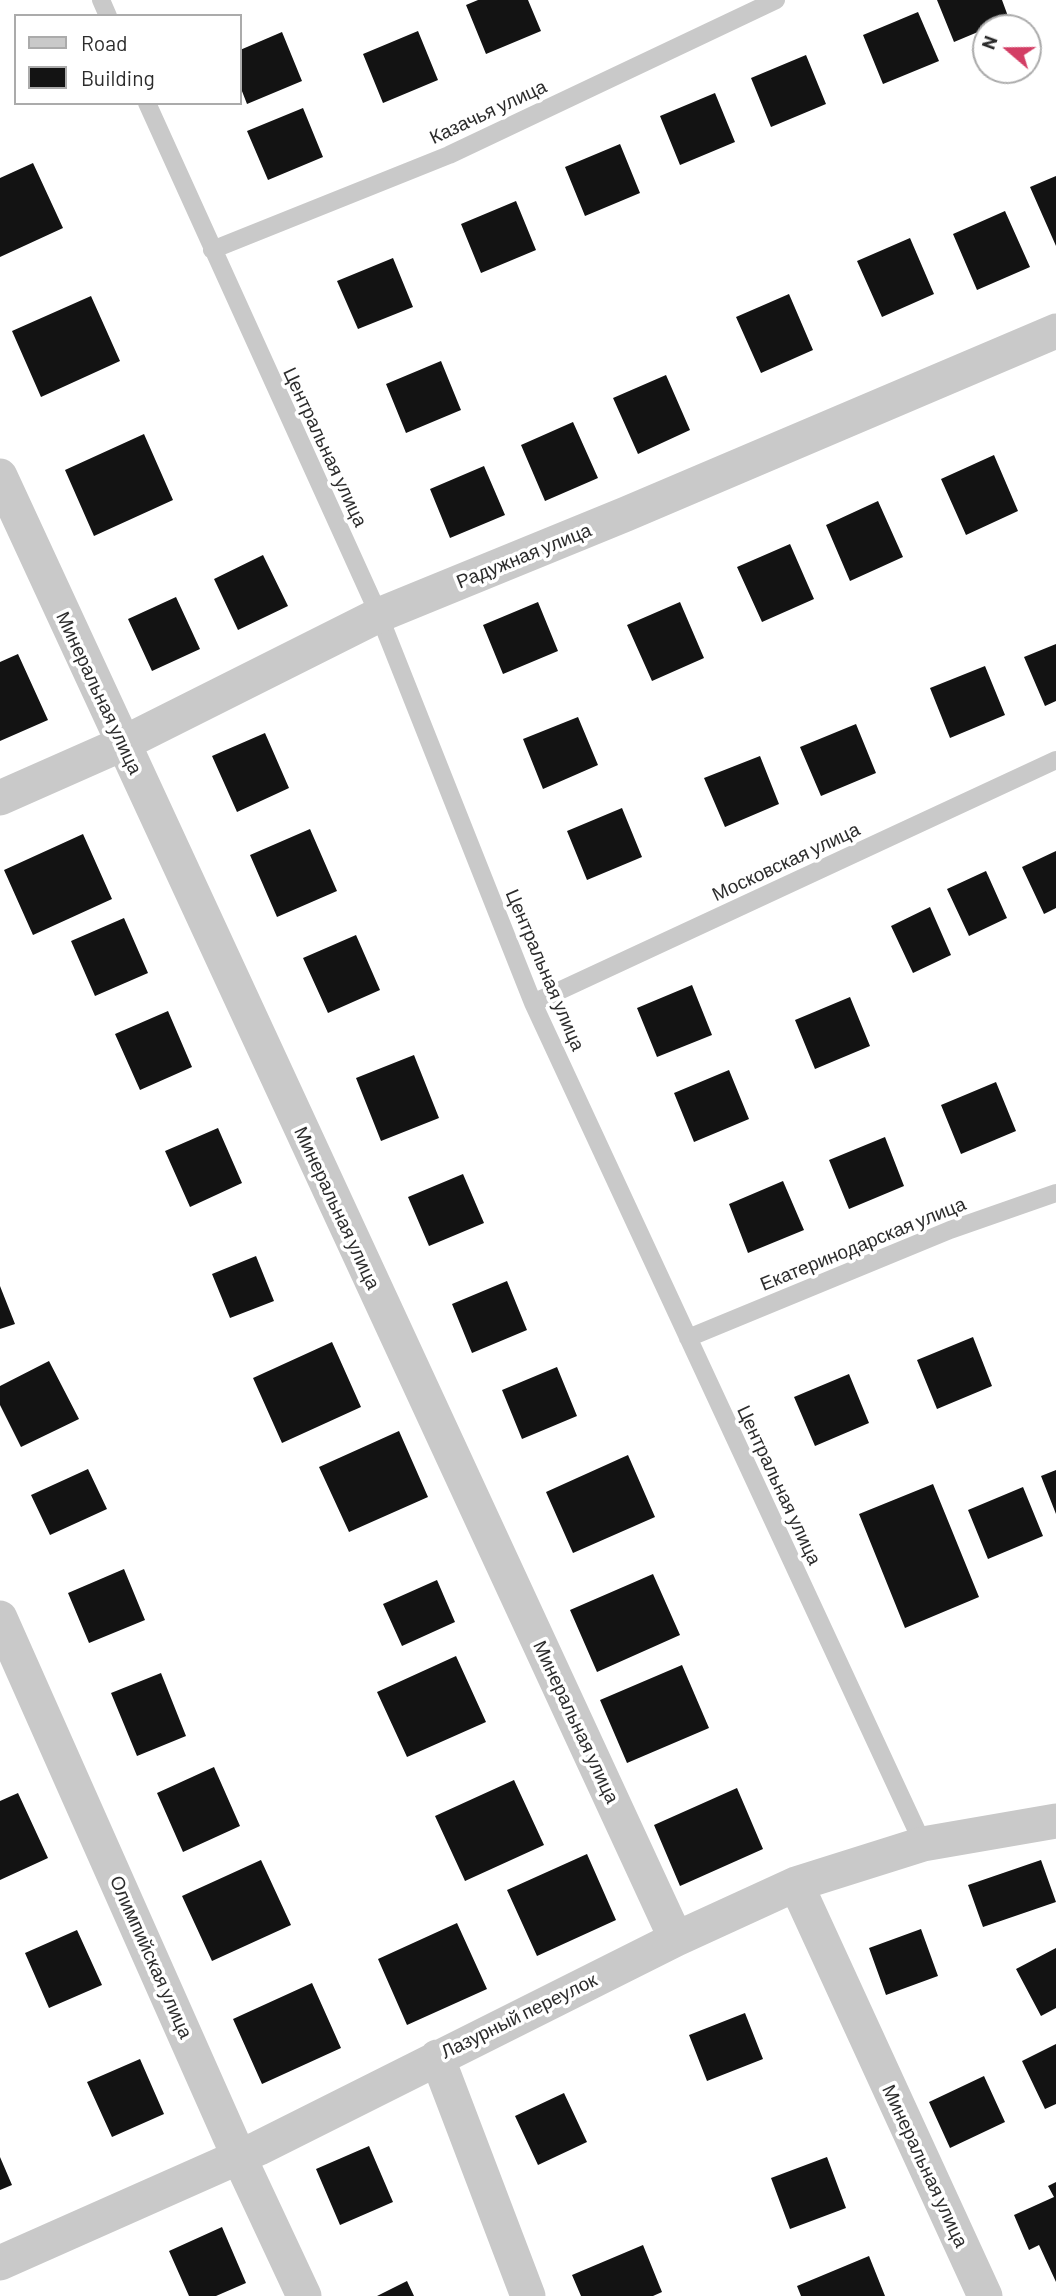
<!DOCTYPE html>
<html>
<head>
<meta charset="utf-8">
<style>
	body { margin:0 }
	#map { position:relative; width:1056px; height:2296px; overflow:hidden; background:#fff; font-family:Barlow,sans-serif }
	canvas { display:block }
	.legend { position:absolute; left:14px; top:14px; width:228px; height:91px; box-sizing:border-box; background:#fff; border:2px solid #ababab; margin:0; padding:9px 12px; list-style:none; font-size:21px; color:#2c2c2c }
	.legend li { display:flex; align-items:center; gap:14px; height:35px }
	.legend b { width:35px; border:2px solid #ababab }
	.north { position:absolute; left:972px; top:14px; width:70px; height:70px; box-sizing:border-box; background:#fff; border:2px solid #ababab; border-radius:50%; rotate:290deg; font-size:19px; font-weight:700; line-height:28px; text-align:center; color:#2c2c2c }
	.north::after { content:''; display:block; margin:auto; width:24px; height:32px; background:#d33e65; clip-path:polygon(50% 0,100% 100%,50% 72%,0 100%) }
</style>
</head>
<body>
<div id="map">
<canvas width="1056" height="2296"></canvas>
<ul class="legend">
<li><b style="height:9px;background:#c9c9c9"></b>Road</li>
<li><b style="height:19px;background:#131313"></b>Building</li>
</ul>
<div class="north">N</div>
</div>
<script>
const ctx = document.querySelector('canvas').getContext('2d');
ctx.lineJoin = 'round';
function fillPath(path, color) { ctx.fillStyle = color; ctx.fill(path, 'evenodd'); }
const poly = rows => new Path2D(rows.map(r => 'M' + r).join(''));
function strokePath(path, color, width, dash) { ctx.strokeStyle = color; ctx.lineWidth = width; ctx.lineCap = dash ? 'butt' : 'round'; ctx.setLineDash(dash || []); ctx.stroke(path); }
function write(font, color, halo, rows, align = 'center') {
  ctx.font = font + ' Barlow,sans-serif'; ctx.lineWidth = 7; ctx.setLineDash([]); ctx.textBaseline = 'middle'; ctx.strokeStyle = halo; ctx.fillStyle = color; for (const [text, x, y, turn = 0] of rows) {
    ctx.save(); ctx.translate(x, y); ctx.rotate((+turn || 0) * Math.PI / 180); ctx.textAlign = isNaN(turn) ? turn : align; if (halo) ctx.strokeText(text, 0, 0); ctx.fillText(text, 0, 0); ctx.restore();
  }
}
const building = poly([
	[478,0,528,0,541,31,486,54,466,5],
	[937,0,1002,0,1009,19,954,42],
	[918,12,939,61,883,84,863,35],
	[418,31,438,80,383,103,363,54],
	[282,32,302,81,247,104,240,86,240,50],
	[806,55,826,104,771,127,751,78],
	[715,93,735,142,680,165,660,116],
	[303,108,323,157,268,180,247,131],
	[620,144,640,193,585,216,565,167],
	[33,163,63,228,0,257,0,178],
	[1056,176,1056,246,1030,187],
	[516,201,536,250,481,273,461,224],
	[1005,211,1030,267,977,290,953,234],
	[910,238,934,294,882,317,857,261],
	[393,258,413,307,358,329,337,281],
	[789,294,813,350,761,373,736,317],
	[91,296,120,361,41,397,12,331],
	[441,361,461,410,406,433,386,384],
	[666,375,690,430,638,454,613,398],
	[573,422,598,478,545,501,521,445],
	[144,434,173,500,94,536,65,470],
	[994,455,1018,511,966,535,941,479],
	[484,466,505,515,450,538,430,489],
	[878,501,903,557,850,581,826,525],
	[790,544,814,599,762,622,737,567],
	[263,555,288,606,238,630,214,579],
	[176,597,200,649,152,671,128,619],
	[538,602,558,651,503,674,483,625],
	[680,602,704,658,652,681,627,625],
	[1056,644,1056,701,1045,706,1024,657],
	[18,654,48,720,0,741,0,662],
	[985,666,1005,715,950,738,930,688],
	[578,717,598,765,543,789,523,739],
	[856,724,876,773,821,796,800,747],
	[265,733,289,788,237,812,212,756],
	[760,756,779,804,725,827,704,778],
	[622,808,642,857,587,880,567,831],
	[310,829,337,891,277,917,250,855],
	[83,834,112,899,33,935,4,870],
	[1056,851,1056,908,1044,914,1022,867],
	[986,871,1007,918,969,936,947,889],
	[930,907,951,955,913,973,891,926],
	[124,918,148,973,95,996,71,941],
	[356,935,380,990,328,1013,303,958],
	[692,985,712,1035,657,1057,637,1008],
	[850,997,870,1046,815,1069,795,1020],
	[168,1011,192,1067,140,1090,115,1034],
	[414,1055,439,1118,381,1141,356,1078],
	[729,1070,749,1119,694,1142,674,1093],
	[996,1082,1016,1131,961,1154,941,1105],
	[218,1128,242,1183,190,1207,165,1151],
	[885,1137,904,1186,849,1209,829,1160],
	[463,1174,484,1223,429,1246,408,1197],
	[783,1181,804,1230,748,1253,729,1204],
	[256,1256,274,1301,230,1318,212,1274],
	[507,1281,527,1330,472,1353,452,1304],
	[0,1286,15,1324,0,1329],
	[973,1337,992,1386,937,1409,917,1360],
	[332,1342,361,1407,282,1443,253,1378],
	[49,1361,79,1419,21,1447,0,1405,0,1386],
	[557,1367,577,1416,522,1439,502,1390],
	[849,1374,869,1423,815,1446,794,1397],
	[399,1431,428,1497,349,1532,319,1467],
	[628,1455,655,1517,573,1553,546,1492],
	[88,1469,107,1509,50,1535,31,1495],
	[1056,1470,1056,1514,1041,1476],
	[933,1484,979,1597,905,1628,859,1514],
	[1023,1487,1043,1536,988,1559,968,1510],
	[124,1569,145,1620,89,1643,68,1593],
	[653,1574,680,1635,597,1672,570,1610],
	[437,1580,455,1622,402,1646,383,1604],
	[456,1656,486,1722,407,1757,377,1692],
	[682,1665,709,1728,627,1763,600,1700],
	[161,1673,186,1736,137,1756,111,1693],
	[214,1767,240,1826,183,1852,157,1793],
	[514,1780,544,1845,465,1881,435,1816],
	[737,1788,763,1849,680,1886,654,1825],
	[18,1793,48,1858,0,1880,0,1801],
	[587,1854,616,1920,537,1956,507,1890],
	[261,1860,291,1925,212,1961,182,1896],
	[1041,1860,1056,1902,983,1927,968,1885],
	[457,1923,487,1989,407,2025,378,1959],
	[921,1929,938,1976,886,1995,869,1948],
	[77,1930,102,1985,49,2008,25,1953],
	[1056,1948,1056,2008,1041,2016,1016,1969],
	[312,1983,341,2048,262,2084,233,2019],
	[745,2013,763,2059,707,2081,689,2035],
	[1056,2044,1056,2104,1045,2109,1022,2061],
	[140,2059,164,2114,112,2137,87,2082],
	[984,2076,1005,2122,950,2148,929,2102],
	[564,2093,587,2142,538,2165,515,2116],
	[369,2146,393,2202,340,2225,316,2169],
	[0,2157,12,2185,0,2190],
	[827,2157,846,2208,790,2229,771,2178],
	[1056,2182,1056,2282,1039,2245,1029,2250,1014,2215,1054,2197,1048,2186],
	[222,2227,246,2283,216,2296,189,2296,169,2251],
	[643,2245,662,2292,653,2296,581,2296,572,2275],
	[869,2256,885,2296,801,2296,797,2286],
	[407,2281,414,2296,377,2296]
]);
const lane = poly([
	[101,0,108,16],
	[147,103,379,615,533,1003,923,1844],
	[212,250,449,155,776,0],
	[533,1003,1056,760],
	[688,1338,950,1230,1056,1193]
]);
const street = poly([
	[0,476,676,1939],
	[0,798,122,744,379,615,626,514,1056,331],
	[0,1618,239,2157,304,2296],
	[796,1884,985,2296],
	[437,2057,528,2296],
	[0,2263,259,2148,676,1939,796,1884,923,1844,1056,1821]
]);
const streetNames = [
	["Казачья улица",488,112,-25],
	["Центральная улица",325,447,65],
	["Радужная улица",524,556,-22],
	["Минеральная улица",99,693,65],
	["Московская улица",786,862,-25],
	["Центральная улица",545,970,67],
	["Минеральная улица",337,1208,65],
	["Екатеринодарская улица",863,1244,-22],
	["Центральная улица",779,1485,65],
	["Минеральная улица",576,1722,65],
	["Олимпийская улица",151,1957,66],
	["Лазурный переулок",519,2016,-26],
	["Минеральная улица",925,2166,65]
];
fillPath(building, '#131313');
strokePath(lane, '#c9c9c9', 18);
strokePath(street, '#c9c9c9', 35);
write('19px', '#2c2c2c', '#fff', streetNames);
</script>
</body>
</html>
